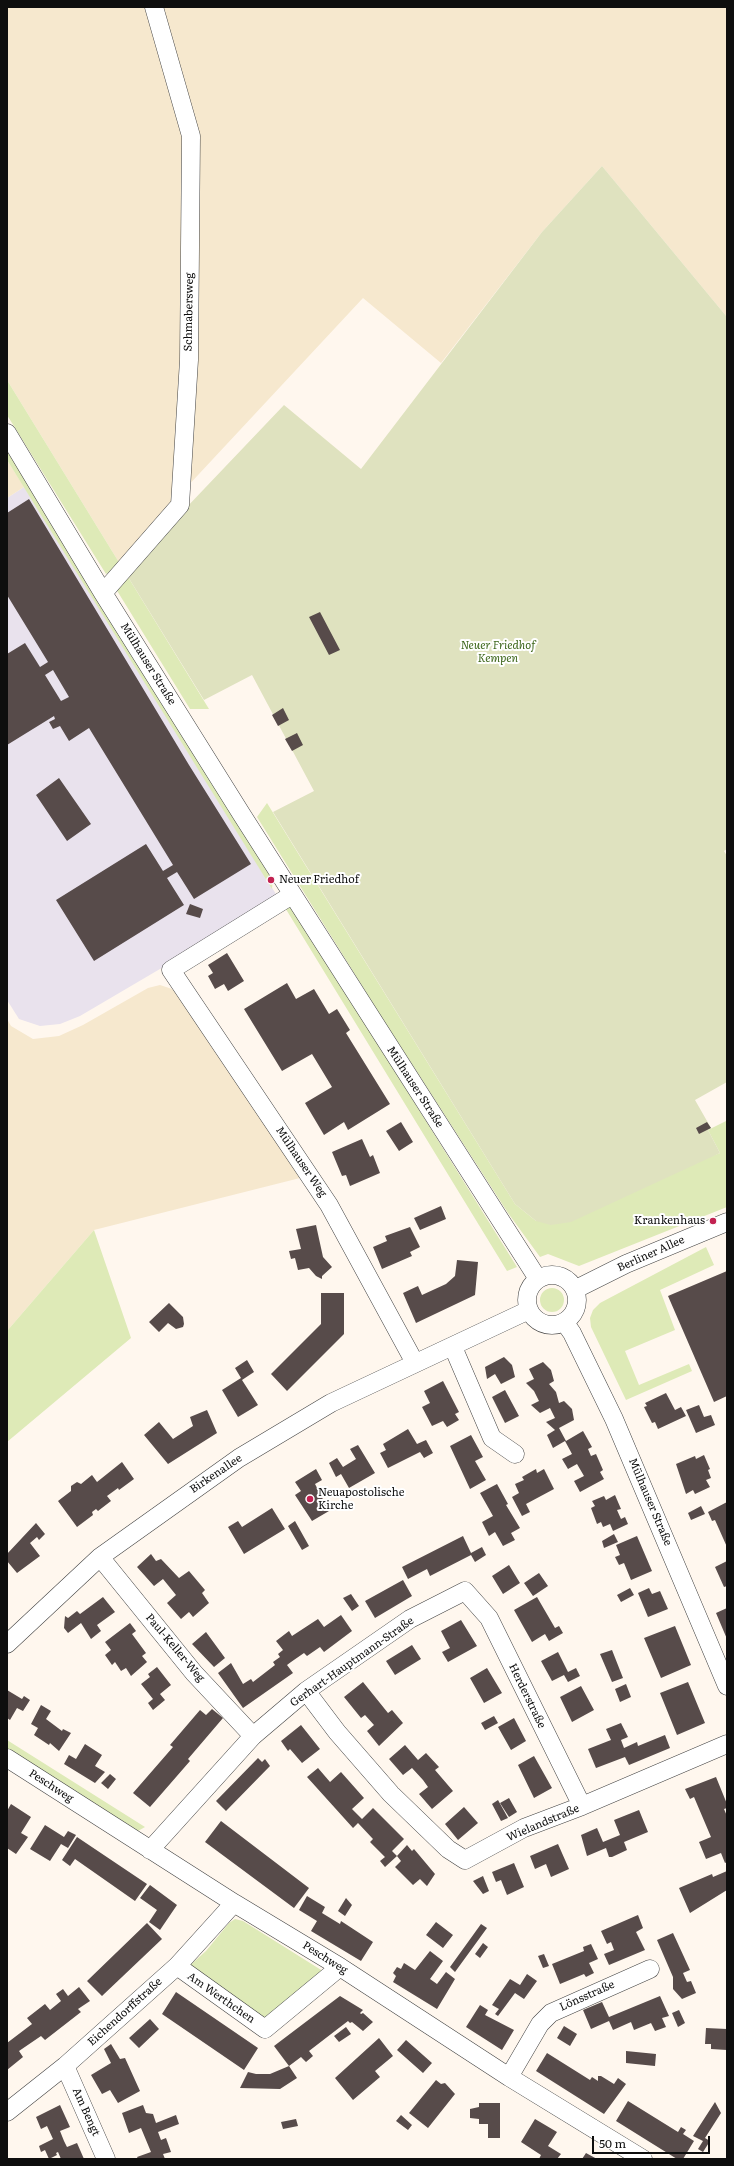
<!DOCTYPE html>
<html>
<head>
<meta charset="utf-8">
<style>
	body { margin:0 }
	#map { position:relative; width:734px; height:2166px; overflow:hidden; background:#fff7ee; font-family:Literata,serif }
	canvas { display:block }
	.frame { position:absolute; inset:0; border:8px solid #0e0e0e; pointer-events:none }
	.scale { position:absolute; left:592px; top:2136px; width:118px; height:18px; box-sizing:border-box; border:2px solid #0e0e0e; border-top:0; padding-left:5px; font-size:12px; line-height:14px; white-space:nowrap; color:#0e0e0e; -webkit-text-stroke:3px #fff; paint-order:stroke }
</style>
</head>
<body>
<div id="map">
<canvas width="734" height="2166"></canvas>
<div class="frame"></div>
<div class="scale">50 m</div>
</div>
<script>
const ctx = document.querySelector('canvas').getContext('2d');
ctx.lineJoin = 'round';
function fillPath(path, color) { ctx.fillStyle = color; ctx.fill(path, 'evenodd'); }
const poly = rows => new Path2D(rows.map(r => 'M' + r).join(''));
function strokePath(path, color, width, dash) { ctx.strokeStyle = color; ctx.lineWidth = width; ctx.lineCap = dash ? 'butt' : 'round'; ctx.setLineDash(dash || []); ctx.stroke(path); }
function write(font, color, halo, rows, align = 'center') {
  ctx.font = font + ' Literata,serif'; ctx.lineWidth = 4; ctx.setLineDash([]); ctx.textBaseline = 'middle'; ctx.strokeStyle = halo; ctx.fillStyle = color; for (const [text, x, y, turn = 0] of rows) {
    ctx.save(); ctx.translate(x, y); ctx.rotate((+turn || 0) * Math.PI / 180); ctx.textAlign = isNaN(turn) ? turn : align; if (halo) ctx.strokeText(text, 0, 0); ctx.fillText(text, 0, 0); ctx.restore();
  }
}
const industrial = poly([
	[24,487,279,899,80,1016,60,1024,40,1026,19,1019,7,1000,7,498]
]);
const farmland = poly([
	[7,7,150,7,187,137,186,279,175,505,120,564,7,380],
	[157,7,727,7,727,317,602,166,542,232,441,363,363,298,185,489,194,136],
	[7,460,24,487,7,498],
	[160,985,172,989,181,998,304,1177,94,1230,7,1331,7,1019,11,1026,33,1039,59,1036,83,1025,148,988]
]);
const green = poly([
	[7,380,120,564,106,574,7,415],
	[7,445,273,877,272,889,7,460],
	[125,572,209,709,190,709,116,589],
	[267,803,515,1204,536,1221,720,1153,708,1130,726,1121,727,1207,579,1266,548,1254,540,1257,508,1213,379,1013,257,817],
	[284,906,293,908,517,1267,507,1271],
	[94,1230,131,1338,7,1442,7,1331],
	[706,1247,714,1265,660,1290,675,1330,625,1351,639,1385,689,1364,692,1371,626,1400,591,1327,590,1318,593,1310,600,1303],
	'540 1300a12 12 0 1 1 24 0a12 12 0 1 1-24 0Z',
	[7,1740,145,1827,138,1831,7,1749],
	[235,1919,243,1921,326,1973,264,2021,188,1967,206,1951,229,1923]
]);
const cemetery = poly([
	[602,166,727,317,727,849,724,851,727,856,727,1082,695,1100,711,1128,708,1130,720,1153,571,1222,551,1225,536,1221,515,1204,273,812,314,791,252,675,204,700,125,572,284,405,361,469,542,232]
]);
const building = poly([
	[29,499,189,765,251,864,194,899,177,872,167,878,184,905,94,961,56,900,146,844,163,871,173,865,89,728,69,741,60,726,53,729,49,722,55,719,54,716,7,745,7,654,25,643,40,667,48,662,7,595,7,513],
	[53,670,69,697,61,701,45,675],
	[320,612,340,650,329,655,309,617],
	[283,708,289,720,278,726,272,715],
	[297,733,303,745,292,751,285,739],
	[59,778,91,824,67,841,36,795],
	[190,904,203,909,200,918,186,914],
	[227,953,244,981,228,991,224,984,215,989,208,976,213,973,208,965],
	[287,983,296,999,314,989,329,1014,337,1009,350,1030,346,1033,390,1104,348,1130,344,1122,324,1135,305,1103,332,1087,312,1054,282,1071,244,1009],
	[401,1122,413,1142,399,1151,386,1131],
	[707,1122,711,1128,699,1134,696,1128],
	[362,1139,370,1157,373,1155,380,1173,350,1186,346,1175,342,1176,332,1152],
	[441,1206,446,1219,420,1230,414,1218],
	[316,1225,323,1257,332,1267,322,1276,322,1279,316,1276,309,1268,298,1270,295,1258,291,1259,289,1251,301,1249,296,1229],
	[410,1227,420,1247,410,1252,412,1256,382,1269,373,1247,387,1241,385,1236],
	[457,1260,478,1262,475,1295,416,1323,403,1293,418,1286,422,1295,446,1284,455,1276],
	[727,1271,727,1396,714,1402,668,1296],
	[321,1293,344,1293,344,1334,287,1391,271,1374,321,1324],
	[169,1303,183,1317,184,1324,183,1327,176,1329,168,1323,159,1332,149,1322],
	[504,1357,512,1365,515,1377,501,1384,495,1374,487,1379,485,1367],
	[247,1360,254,1372,242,1380,258,1405,238,1417,222,1390,241,1378,235,1368],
	[543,1362,551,1370,554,1381,549,1384,556,1392,559,1403,564,1401,572,1409,574,1420,559,1428,566,1441,583,1431,592,1447,588,1449,591,1456,596,1454,603,1470,600,1472,604,1479,580,1492,574,1481,584,1476,577,1464,568,1469,562,1459,572,1454,565,1441,553,1448,547,1435,555,1430,546,1422,555,1418,550,1408,540,1413,531,1405,539,1401,534,1391,526,1383,534,1379,529,1369],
	[443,1381,459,1412,455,1414,459,1420,447,1427,443,1421,432,1426,422,1407,430,1403,424,1391],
	[505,1390,519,1416,505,1423,492,1397],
	[666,1393,675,1410,681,1407,686,1416,658,1429,655,1422,652,1423,644,1407,647,1406,645,1403],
	[699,1405,704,1417,711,1415,715,1425,696,1433,686,1410],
	[207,1410,217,1433,168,1464,144,1435,159,1422,173,1439,193,1426,190,1417],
	[408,1429,417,1444,426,1440,433,1453,424,1458,420,1452,388,1468,380,1453,386,1450,383,1444],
	[471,1435,483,1457,475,1461,486,1480,470,1489,450,1446],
	[358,1445,375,1473,349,1488,341,1474,336,1477,329,1463,337,1458,343,1467,356,1459,350,1449],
	[704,1455,710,1469,708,1470,711,1478,706,1480,710,1487,695,1494,693,1490,686,1494,676,1464,695,1456,696,1459],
	[122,1462,134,1479,119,1490,118,1488,107,1496,111,1501,98,1511,96,1509,92,1512,93,1515,77,1527,58,1501,71,1491,71,1486,77,1482,81,1484,92,1475,97,1482],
	[316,1469,322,1480,315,1484,329,1511,312,1521,295,1495,301,1491,295,1482],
	[536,1469,537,1473,544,1469,554,1489,526,1504,530,1512,522,1516,512,1497,519,1493,515,1484,524,1480,522,1477],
	[497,1484,508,1504,506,1505,520,1528,511,1533,515,1540,503,1546,495,1532,489,1536,482,1522,493,1516,480,1493],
	[615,1495,621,1509,617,1510,621,1519,625,1517,628,1524,613,1531,610,1524,603,1527,601,1522,597,1524,591,1508,595,1506,592,1501,604,1496,606,1500],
	[727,1502,727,1547,715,1520,712,1521,708,1512],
	[701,1506,705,1514,691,1520,688,1513],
	[272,1508,285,1529,244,1554,228,1527,238,1521,242,1527],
	[295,1521,309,1546,302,1550,288,1526],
	[36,1523,45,1534,39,1540,37,1537,30,1543,40,1556,17,1573,7,1561,7,1554],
	[614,1534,618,1542,604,1548,602,1541],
	[463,1536,471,1553,482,1547,486,1555,475,1562,471,1555,430,1576,427,1569,408,1579,402,1567],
	[637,1536,652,1571,631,1580,624,1563,619,1565,615,1557,620,1555,616,1545],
	[151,1554,156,1561,161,1559,179,1578,189,1571,205,1590,202,1593,209,1603,193,1617,189,1612,181,1619,167,1603,176,1595,163,1579,154,1586,137,1567],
	[727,1561,727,1586,724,1587,715,1567],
	[509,1565,520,1583,503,1594,492,1576],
	[539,1573,548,1586,533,1596,524,1583],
	[403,1580,412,1596,375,1618,365,1601],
	[630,1588,634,1595,621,1602,617,1595],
	[649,1588,652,1594,660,1591,668,1609,648,1617,638,1593],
	[351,1594,359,1606,352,1611,343,1598],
	[103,1597,115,1612,97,1625,101,1631,91,1639,81,1623,68,1633,64,1628,65,1616,68,1618,77,1611,80,1614],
	[537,1597,555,1628,559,1626,563,1633,549,1641,545,1634,532,1642,514,1610],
	[727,1608,727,1639,716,1613],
	[341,1615,352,1631,324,1652,320,1647,307,1656,304,1653,291,1662,287,1665,293,1673,243,1708,218,1673,231,1663,243,1684,251,1679,253,1682,275,1665,273,1662,280,1657,278,1654,283,1650,276,1641,289,1631,292,1636,318,1619,324,1627],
	[461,1620,477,1646,448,1662,442,1652,450,1648,441,1631],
	[130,1623,136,1631,132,1634,146,1653,142,1656,147,1662,131,1676,126,1668,121,1671,115,1662,112,1665,105,1655,111,1650,105,1642],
	[675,1626,691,1665,661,1678,644,1638],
	[206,1632,225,1658,214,1667,192,1644],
	[412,1645,421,1659,395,1675,386,1661],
	[612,1650,623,1678,612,1682,600,1654],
	[558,1652,568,1672,576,1668,580,1676,568,1682,564,1675,552,1681,541,1661],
	[157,1667,171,1685,160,1694,165,1700,153,1710,148,1703,153,1699,141,1684,150,1677,148,1674],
	[487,1668,502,1693,484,1703,470,1678],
	[363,1682,388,1713,392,1710,403,1723,379,1746,367,1731,374,1725,365,1715,361,1718,344,1697],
	[688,1682,705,1723,677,1735,660,1693],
	[626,1684,631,1697,620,1702,615,1689],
	[581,1686,594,1710,572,1722,560,1697],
	[7,1690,22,1699,24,1696,30,1700,23,1711,17,1708,10,1720,7,1718],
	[41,1705,51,1711,46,1719,62,1731,63,1729,71,1733,59,1751,50,1743,49,1745,34,1735,38,1728,31,1724],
	[212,1709,223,1718,188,1759,190,1761,150,1807,133,1793,173,1747,170,1745,200,1710,206,1715],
	[494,1716,498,1723,485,1730,481,1723],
	[514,1718,526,1741,511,1750,498,1727],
	[621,1723,628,1737,621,1740,624,1748,637,1742,638,1746,665,1735,670,1748,629,1765,625,1757,596,1768,588,1749,611,1740,606,1729],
	[301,1725,320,1749,302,1763,290,1749,288,1751,281,1741],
	[85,1744,102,1755,95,1766,105,1772,95,1783,64,1764,69,1755,76,1759],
	[405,1745,418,1760,426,1753,439,1767,435,1770,453,1791,432,1809,419,1794,428,1787,423,1780,412,1768,403,1775,389,1759],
	[534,1756,552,1788,534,1798,518,1765],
	[258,1758,262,1762,265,1759,270,1766,226,1811,216,1801],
	[318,1768,330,1782,341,1772,364,1798,352,1809,362,1819,373,1808,404,1839,392,1851,397,1856,385,1867,380,1861,385,1857,370,1842,373,1839,358,1823,353,1828,307,1777],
	[110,1774,116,1779,108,1789,101,1783],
	[716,1777,727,1804,727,1808,724,1809,727,1816,727,1862,725,1863,721,1853,706,1859,699,1842,711,1837,694,1797,690,1799,685,1789],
	[509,1798,517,1812,509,1817,500,1803],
	[498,1800,508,1818,501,1821,492,1804],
	[11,1804,31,1817,21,1833,28,1837,16,1854,7,1848,7,1811],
	[464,1807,478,1823,458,1840,445,1824],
	[639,1810,648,1832,624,1842,627,1850,612,1857,609,1857,606,1848,587,1856,581,1835,597,1828,603,1842,620,1835,614,1820],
	[221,1821,309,1888,294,1908,205,1842],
	[45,1825,64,1837,68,1831,76,1835,68,1848,61,1844,50,1861,30,1849],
	[77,1837,147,1884,135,1901,75,1859,70,1866,62,1860],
	[558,1844,569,1869,551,1877,546,1864,535,1869,530,1856],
	[407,1845,412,1851,414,1849,435,1874,427,1886,420,1879,413,1885,395,1867,401,1861,397,1856],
	[514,1863,524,1887,507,1895,501,1880,496,1882,492,1872],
	[727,1871,727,1890,690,1913,679,1888,712,1874,713,1877],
	[483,1876,489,1891,483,1894,473,1881],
	[150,1885,177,1905,160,1930,149,1922,157,1910,140,1898],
	[307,1896,325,1907,322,1913,340,1924,341,1921,373,1942,361,1961,311,1931,317,1921,299,1910],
	[346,1898,352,1905,345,1916,338,1911],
	[638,1915,643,1928,636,1932,645,1950,609,1965,604,1954,614,1950,611,1942,607,1944,601,1931],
	[436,1922,453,1935,443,1948,426,1935],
	[147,1923,162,1939,102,1996,87,1981],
	[481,1924,487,1928,455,1972,450,1967],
	[673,1933,690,1970,683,1973,687,1982,691,1981,696,1993,682,1999,673,1989,673,1977,657,1940],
	[483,1943,488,1947,480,1958,475,1954],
	[591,1944,598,1959,589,1963,594,1973,586,1977,584,1974,560,1984,552,1964,584,1951,583,1947],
	[430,1951,443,1961,430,1979,437,1984,446,1972,455,1979,437,2009,393,1982,396,1976,393,1973,397,1967,401,1969,404,1963,415,1970],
	[544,1954,549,1966,543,1968,538,1956],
	[527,1974,537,1981,524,1999,515,1993,498,2016,495,2014,499,2009,492,2005,510,1979,520,1985],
	[79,1987,90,2001,78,2009,81,2012,45,2040,41,2036,19,2051,23,2057,7,2070,7,2043,32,2024,27,2018,45,2004,50,2010,61,2001,56,1994,63,1989,68,1996],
	[176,1992,258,2048,244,2070,162,2014],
	[340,1996,363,2010,360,2013,361,2014,363,2013,373,2022,363,2031,352,2022,350,2023,348,2021,309,2051,313,2056,306,2062,301,2057,289,2066,274,2046],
	[660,1996,669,2016,662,2018,666,2027,655,2031,651,2023,634,2030,631,2022,613,2030,609,2021,591,2029,583,2010,602,2002,609,2017],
	[480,2005,488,2010,485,2015,514,2030,502,2050,466,2027],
	[679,2010,685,2023,678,2027,672,2013],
	[150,2019,159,2029,139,2048,129,2038],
	[564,2026,577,2034,570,2046,557,2038],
	[346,2027,351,2034,339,2042,334,2036],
	[706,2028,727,2029,727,2050,711,2049,711,2044,705,2044],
	[379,2038,393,2056,375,2071,380,2077,353,2100,335,2078],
	[406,2040,432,2063,423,2073,397,2050],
	[111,2044,120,2059,125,2058,140,2091,118,2103,110,2090,102,2094,91,2075,111,2063,104,2049],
	[626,2051,656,2054,655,2066,626,2063],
	[547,2053,590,2080,592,2077,598,2081,598,2076,601,2076,614,2084,618,2078,626,2084,604,2114,536,2071],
	[289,2066,297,2078,280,2089,240,2088,248,2072,256,2074,270,2074],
	[436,2080,441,2084,445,2083,455,2094,428,2128,409,2113],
	[628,2101,678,2132,681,2127,686,2130,683,2134,694,2141,683,2159,677,2159,616,2121],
	[715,2102,721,2113,705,2138,710,2141,703,2152,698,2149,703,2141,693,2136],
	[479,2103,500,2103,500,2138,488,2138,488,2124,479,2124,479,2119,470,2118,470,2109,479,2107],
	[60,2105,70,2127,60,2131,64,2141,67,2147,77,2143,84,2159,61,2159,58,2152,56,2153,57,2155,49,2159,45,2150,41,2152,39,2146,53,2139,47,2126,41,2129,36,2117],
	[143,2105,146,2113,153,2114,156,2123,176,2115,179,2124,158,2132,161,2140,166,2138,171,2152,163,2154,165,2159,138,2159,137,2157,151,2152,141,2128,129,2133,122,2113],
	[401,2115,412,2125,408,2130,396,2121],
	[296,2119,298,2126,283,2129,281,2122],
	[535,2119,557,2132,548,2146,561,2154,557,2159,539,2159,541,2155,521,2142],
	[586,2153,597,2159,582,2159]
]);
const minor = poly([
	[7,433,103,593,242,815,538,1279],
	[103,593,180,505,189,360,191,136,154,7],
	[292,895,171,970,329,1205,415,1363],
	'527 1300a25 25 0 1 1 50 0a25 25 0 1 1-50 0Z',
	[576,1289,626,1264,727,1222],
	[565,1323,572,1333,614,1419,727,1686],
	[453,1347,492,1438,515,1454],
	[100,1557,194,1673,253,1736],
	[7,1644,100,1557,239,1458,331,1403,529,1310],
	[306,1691,337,1732,391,1794,448,1849,465,1860,524,1828,582,1806,727,1744],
	[7,1758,234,1903,340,1967,509,2077,643,2159],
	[150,1850,253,1736,306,1691,410,1619,465,1591,489,1618,582,1806],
	[177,1966,265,2029,340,1967],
	[65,2066,106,2159],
	[509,2077,540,2024,551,2013,650,1969],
	[7,2112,65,2066,177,1966,234,1903]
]);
const markers = [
	[271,880,4,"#c22251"],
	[713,1221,4,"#c22251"],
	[310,1499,4,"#c22251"]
];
const streetNames = [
	["Schmabersweg",189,312,-89],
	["Mülhauser Straße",148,664,58],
	["Mülhauser Straße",415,1087,57],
	["Mülhauser Weg",301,1162,56],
	["Berliner Allee",651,1254,-24],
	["Birkenallee",216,1474,-34],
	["Mülhauser Straße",650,1502,67],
	["Paul-Keller-Weg",175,1648,50],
	["Gerhart-Hauptmann-Straße",352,1662,-35],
	["Herderstraße",527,1696,64],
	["Peschweg",51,1786,33],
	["Wielandstraße",543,1823,-23],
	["Peschweg",325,1958,32],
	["Lönsstraße",587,1996,-24],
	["Am Werthchen",221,1998,35],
	["Eichendorffstraße",125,2012,-42],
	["Am Bengt",86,2112,66]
];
const parkNames = [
	["Neuer Friedhof",498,646],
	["Kempen",498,659]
];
const poiNames = [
	["Neuer Friedhof",279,880],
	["Krankenhaus",705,1221,"right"],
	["Neuapostolische",318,1493],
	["Kirche",318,1506]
];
fillPath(industrial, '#e9e2ed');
fillPath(farmland, '#f6e8ce');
fillPath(green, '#deeab7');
fillPath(cemetery, '#dfe2bf');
fillPath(building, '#574b4a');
strokePath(minor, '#414141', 19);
strokePath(minor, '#fff', 18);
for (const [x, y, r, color] of markers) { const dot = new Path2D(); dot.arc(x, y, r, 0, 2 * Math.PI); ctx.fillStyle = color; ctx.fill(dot); strokePath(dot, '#fff', 1.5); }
write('11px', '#0e0e0e', '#fff', streetNames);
write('italic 11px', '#3e671c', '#fff', parkNames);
write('11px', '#0e0e0e', '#fff', poiNames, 'left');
</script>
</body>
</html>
